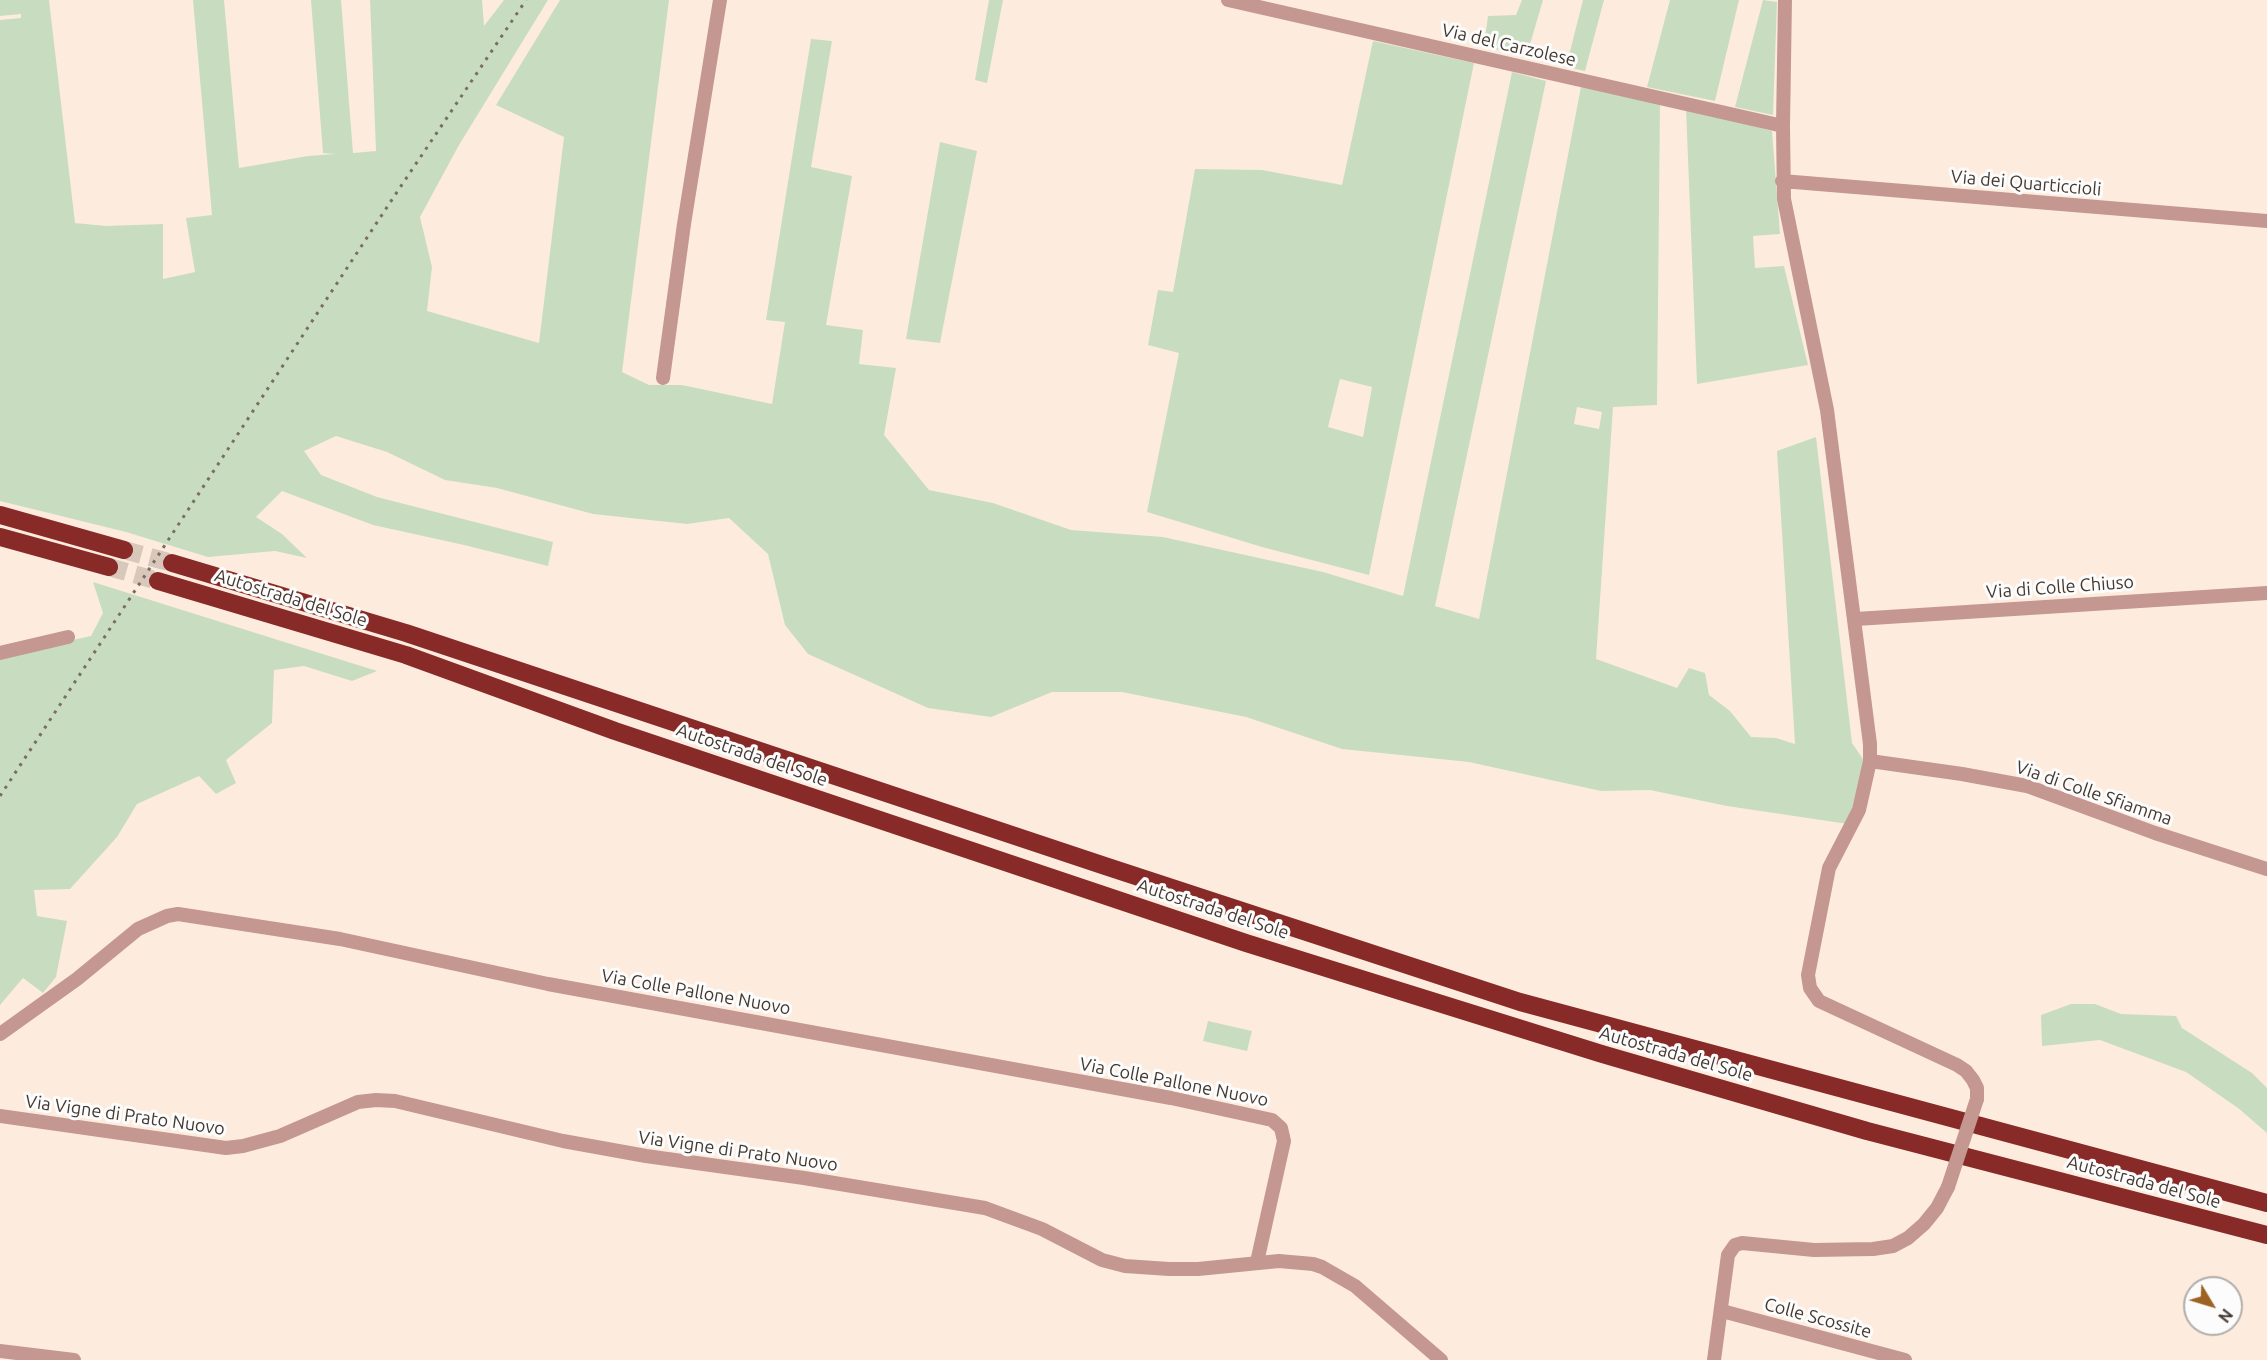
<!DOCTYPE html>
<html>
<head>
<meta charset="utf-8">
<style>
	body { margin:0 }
	#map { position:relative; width:2267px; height:1360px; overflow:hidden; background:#fdecde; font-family:Ubuntu,sans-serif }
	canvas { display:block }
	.north { position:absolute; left:2183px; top:1276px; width:60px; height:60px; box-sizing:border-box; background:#fcfcfc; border:2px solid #b2aeaa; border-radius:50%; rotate:128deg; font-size:16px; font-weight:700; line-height:24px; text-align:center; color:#443930 }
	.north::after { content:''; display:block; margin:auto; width:21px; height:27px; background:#9d6322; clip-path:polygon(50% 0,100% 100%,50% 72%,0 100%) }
</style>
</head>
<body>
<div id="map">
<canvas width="2267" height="1360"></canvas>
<div class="north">N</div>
</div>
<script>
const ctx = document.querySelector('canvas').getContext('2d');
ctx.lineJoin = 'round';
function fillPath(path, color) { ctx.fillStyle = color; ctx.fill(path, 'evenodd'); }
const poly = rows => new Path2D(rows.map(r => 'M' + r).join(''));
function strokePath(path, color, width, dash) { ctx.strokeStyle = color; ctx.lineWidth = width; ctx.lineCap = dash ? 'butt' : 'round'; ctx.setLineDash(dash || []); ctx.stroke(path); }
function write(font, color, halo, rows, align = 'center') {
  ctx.font = font + ' Ubuntu,sans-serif'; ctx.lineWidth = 6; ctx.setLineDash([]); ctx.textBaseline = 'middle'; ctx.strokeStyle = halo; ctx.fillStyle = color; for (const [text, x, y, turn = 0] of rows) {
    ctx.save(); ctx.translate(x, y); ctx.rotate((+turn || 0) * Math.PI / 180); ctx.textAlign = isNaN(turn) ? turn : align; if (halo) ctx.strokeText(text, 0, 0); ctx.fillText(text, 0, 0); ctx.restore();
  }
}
const green = poly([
	[0,0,49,0,75,223,106,226,163,224,163,279,195,272,186,218,212,215,193,0,224,0,239,168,308,156,335,154,323,153,311,0,341,0,353,153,376,151,370,0,482,0,484,26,504,0,548,0,459,145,420,217,432,267,427,311,539,343,564,137,496,105,560,0,669,0,622,372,649,385,682,385,772,404,785,322,766,320,800,107,811,39,832,41,811,167,852,176,826,325,863,330,859,364,896,368,884,435,929,490,993,503,1071,530,1163,537,1323,572,1403,596,1512,72,1546,81,1435,606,1479,619,1581,87,1660,104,1657,405,1613,407,1596,659,1677,688,1689,668,1705,673,1709,695,1730,711,1751,737,1776,738,1795,744,1777,451,1816,437,1852,743,1865,762,1848,824,1727,806,1650,790,1601,791,1469,762,1342,749,1246,717,1122,692,1052,692,991,717,928,708,808,654,785,625,768,554,729,518,687,524,593,514,497,488,445,480,387,452,336,436,304,451,321,475,377,497,553,542,548,566,464,545,373,525,282,491,256,517,282,534,307,558,275,551,208,557,126,532,0,501,0,20,21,18,21,14,0,16],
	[1577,407,1602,412,1599,429,1574,424],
	[989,0,1003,0,987,83,975,80],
	[1522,0,1543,0,1526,58,1484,46,1488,16,1516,15],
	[1583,0,1604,0,1585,71,1566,67],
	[1670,0,1739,0,1715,101,1647,87],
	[1763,0,1777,2,1773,115,1735,107],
	[1373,41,1474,63,1369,575,1262,547,1147,512,1179,353,1148,345,1158,290,1173,292,1195,169,1262,170,1342,185],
	[1340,379,1372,387,1363,437,1328,427],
	[1686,108,1772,131,1780,234,1753,236,1755,268,1784,266,1808,365,1697,384],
	[940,142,977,151,940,343,906,339],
	[93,582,377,671,352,681,304,666,274,670,272,723,226,760,236,783,216,794,199,776,137,804,117,837,70,889,34,890,37,916,67,921,56,977,43,993,23,978,0,1005,0,656,91,636,103,613],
	[2071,1004,2095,1004,2121,1014,2176,1016,2182,1028,2252,1073,2267,1088,2267,1133,2238,1108,2186,1072,2100,1040,2042,1046,2041,1015],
	[1208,1021,1252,1031,1247,1051,1203,1041]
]);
const highwayTunnel = poly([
	[124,550,172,563],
	[109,567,158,581]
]);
const minor = poly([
	[1228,0,1783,126],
	[1785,0,1783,126,1784,199,1827,410,1870,744,1870,761,1859,810,1829,868,1808,975,1810,988,1819,1001,1957,1065,1966,1071,1973,1080,1977,1088,1977,1099],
	[1782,181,2267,221],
	[663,378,684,224,720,0],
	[1856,619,2267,593],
	[0,653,68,637],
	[1870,761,1962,774,2027,786,2155,833,2267,869],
	[0,1034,77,979,138,929,167,916,178,914,340,939,548,984,1171,1098,1272,1120,1281,1128,1284,1141,1257,1262],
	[0,1116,226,1148,243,1146,280,1136,358,1102,376,1100,395,1101,563,1141,646,1156,804,1178,985,1208,1042,1229,1102,1260,1125,1266,1169,1269,1198,1269,1279,1261,1313,1264,1322,1267,1355,1286,1441,1360],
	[1722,1311,1905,1360],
	[0,1351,74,1360],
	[1714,1360,1728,1255,1735,1245,1742,1243,1814,1250,1873,1249,1893,1246,1908,1238,1924,1224,1937,1208,1948,1187]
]);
const highway = poly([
	[0,515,124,550],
	[0,537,109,567],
	[172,563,406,633,1105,866,1520,1002,2267,1203],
	[158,581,406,655,615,731,1246,943,1602,1054,1867,1131,2267,1235]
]);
const rail = poly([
	[0,796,395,195,526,0]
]);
const minorBridge = poly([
	[1948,1187,1977,1099]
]);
const streetNames = [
	["Via del Carzolese",1509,45,13],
	["Via dei Quarticcioli",2026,183,5],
	["Via di Colle Chiuso",2060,587,-4],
	["Autostrada del Sole",291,598,17],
	["Autostrada del Sole",752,755,19],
	["Via di Colle Sfiamma",2094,793,19],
	["Autostrada del Sole",1213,909,18],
	["Via Colle Pallone Nuovo",696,992,10],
	["Autostrada del Sole",1676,1054,16],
	["Via Colle Pallone Nuovo",1174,1082,11],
	["Via Vigne di Prato Nuovo",125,1115,8],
	["Via Vigne di Prato Nuovo",738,1151,8],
	["Autostrada del Sole",2144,1182,15],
	["Colle Scossite",1818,1318,15]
];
fillPath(green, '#c8ddc0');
strokePath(highwayTunnel, '#d8c8bb', 18, [18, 9]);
strokePath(minor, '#c59791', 14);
strokePath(highway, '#882b28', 18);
strokePath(rail, '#7a6d63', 3, [3, 6]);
strokePath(minorBridge, '#c59791', 14);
write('18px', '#443930', '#fcfcfc', streetNames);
</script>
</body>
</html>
